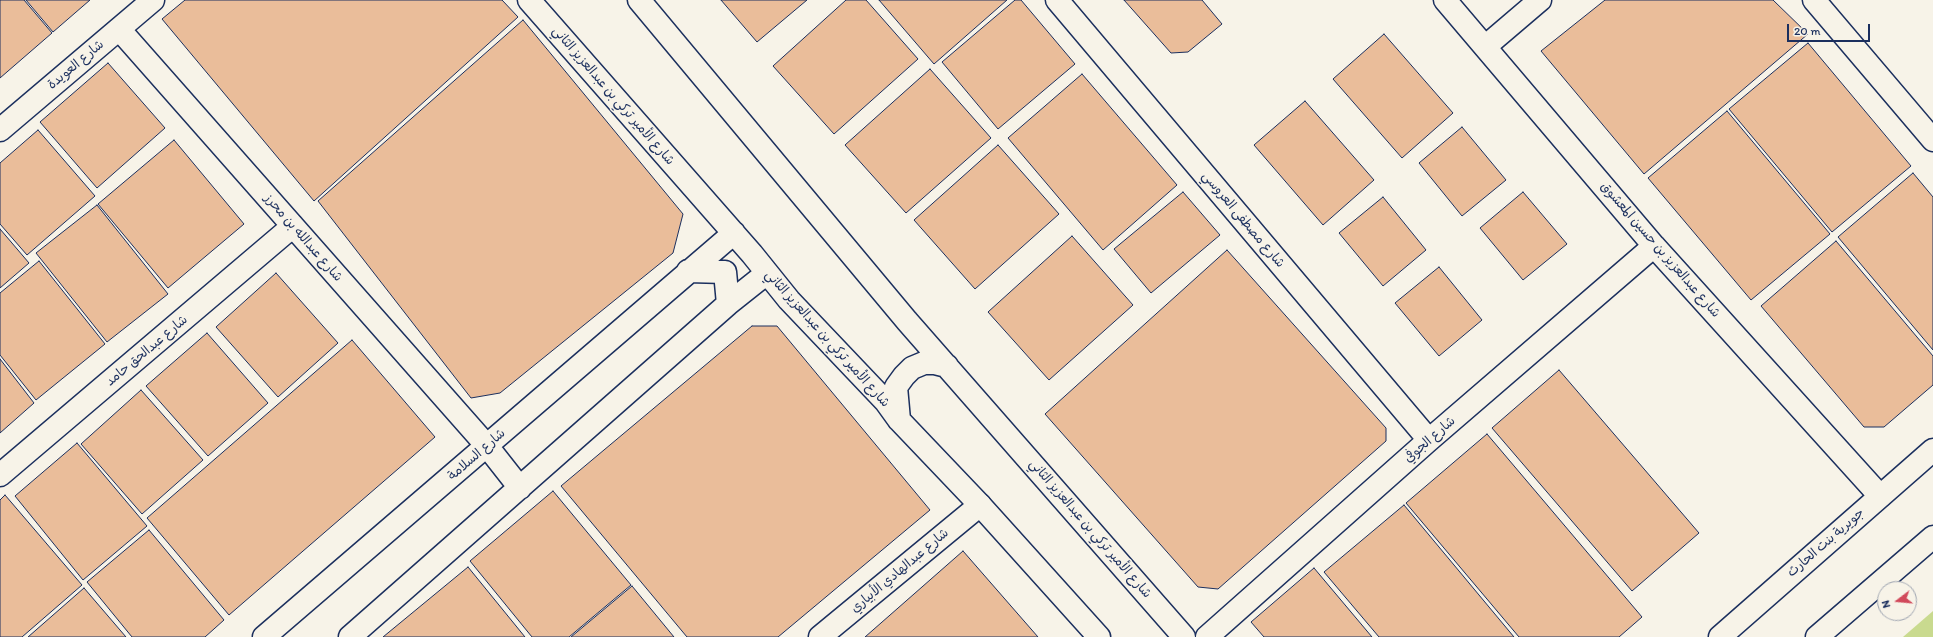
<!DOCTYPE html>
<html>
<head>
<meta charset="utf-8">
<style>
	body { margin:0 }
	#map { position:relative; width:1933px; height:637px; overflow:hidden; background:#f7f3e8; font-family:Itim,sans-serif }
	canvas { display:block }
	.north { position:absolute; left:1877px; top:581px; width:40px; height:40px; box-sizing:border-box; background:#f7f3e8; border:1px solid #9fa5b1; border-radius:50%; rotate:254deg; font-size:11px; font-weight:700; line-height:16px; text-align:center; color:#1b2f5e }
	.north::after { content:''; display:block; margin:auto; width:14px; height:18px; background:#d1495b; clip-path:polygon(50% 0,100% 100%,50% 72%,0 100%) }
	.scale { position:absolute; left:1787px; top:24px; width:83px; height:18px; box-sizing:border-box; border:2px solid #1b2f5e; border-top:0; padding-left:5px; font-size:12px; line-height:14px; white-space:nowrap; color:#1b2f5e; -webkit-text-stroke:3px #f7f3e8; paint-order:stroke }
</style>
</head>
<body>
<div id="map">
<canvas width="1933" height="637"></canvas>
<div class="north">N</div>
<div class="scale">20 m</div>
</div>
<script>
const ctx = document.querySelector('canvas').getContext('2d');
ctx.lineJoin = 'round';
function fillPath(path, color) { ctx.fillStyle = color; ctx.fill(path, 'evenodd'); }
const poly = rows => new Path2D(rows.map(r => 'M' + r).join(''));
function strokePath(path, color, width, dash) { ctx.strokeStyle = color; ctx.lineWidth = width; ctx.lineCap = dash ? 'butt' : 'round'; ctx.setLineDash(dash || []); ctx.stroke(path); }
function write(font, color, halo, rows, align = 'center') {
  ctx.font = font + ' Itim,"Playpen Sans Arabic",sans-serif'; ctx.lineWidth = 3; ctx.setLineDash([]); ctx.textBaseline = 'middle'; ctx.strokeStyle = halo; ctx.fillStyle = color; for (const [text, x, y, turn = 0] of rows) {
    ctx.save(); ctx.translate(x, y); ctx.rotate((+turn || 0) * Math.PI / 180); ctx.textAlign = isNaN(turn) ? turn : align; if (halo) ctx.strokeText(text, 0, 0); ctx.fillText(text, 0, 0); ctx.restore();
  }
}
const green = poly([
	[1933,611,1933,637,1903,637]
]);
const building = poly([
	[0,0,24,0,52,33,0,78,0,0],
	[26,0,90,0,53,32,26,0],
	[185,0,502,0,518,17,314,201,162,19,185,0],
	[721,0,807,0,757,42,721,0],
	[846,0,866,0,918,59,834,134,773,66,846,0],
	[879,0,1007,0,934,64,879,0],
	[1015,0,1021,0,1075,64,998,129,942,62,1015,0],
	[1124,0,1202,0,1222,24,1188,52,1171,53,1124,0],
	[1605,0,1773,0,1808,34,1644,174,1541,51,1605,0],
	[523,20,683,214,673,253,500,393,471,398,318,201,523,20],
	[1384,34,1453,113,1402,158,1333,79,1384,34],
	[1808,43,1911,166,1832,232,1729,109,1808,43],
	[108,63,165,128,97,188,40,122,108,63],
	[930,69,991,138,906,213,845,145,930,69],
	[1082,74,1177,185,1103,250,1008,138,1082,74],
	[1305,101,1374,180,1323,225,1254,145,1305,101],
	[1727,111,1830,234,1751,300,1648,178,1727,111],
	[1462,127,1506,180,1462,216,1419,163,1462,127],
	[38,130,95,196,27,255,0,224,0,163,38,130],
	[174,140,244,224,168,288,98,204,174,140],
	[998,145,1059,214,975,289,914,220,998,145],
	[1913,173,1933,197,1933,350,1838,237,1913,173],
	[1183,192,1220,235,1151,293,1114,249,1183,192],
	[1523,192,1567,244,1523,280,1480,228,1523,192],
	[1383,197,1426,250,1383,286,1339,233,1383,197],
	[97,205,168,294,107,342,36,253,97,205],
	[0,229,29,263,0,288,0,229],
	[1072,236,1133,305,1049,380,988,312,1072,236],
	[1836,241,1933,356,1933,385,1884,427,1864,427,1761,306,1836,241],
	[1227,250,1386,428,1386,441,1218,589,1198,587,1045,414,1227,250],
	[39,261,105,344,36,400,0,355,0,293,39,261],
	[1439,267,1482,320,1439,356,1395,303,1439,267],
	[276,273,338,343,278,397,216,327,276,273],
	[752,326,777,326,930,510,778,637,687,637,561,486,752,326],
	[207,333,268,403,208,456,146,386,207,333],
	[352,340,435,437,229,615,147,518,352,340],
	[0,359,34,403,0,433,0,359],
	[1559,370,1699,533,1632,591,1492,428,1559,370],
	[141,390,203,460,142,514,81,444,141,390],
	[1487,434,1642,617,1619,637,1519,637,1406,503,1487,434],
	[77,443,147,526,83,580,15,496,77,443],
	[553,491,631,585,569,637,532,637,470,561,553,491],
	[5,495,82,585,22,637,0,637,0,500,5,495],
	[1404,505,1514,637,1379,637,1324,572,1404,505],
	[149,530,224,620,205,637,132,637,87,582,149,530],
	[963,551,1038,637,865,637,963,551],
	[468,567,525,637,383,637,468,567],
	[1314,568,1372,637,1264,637,1251,622,1314,568],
	[632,586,674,637,571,637,632,586],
	[84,588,126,637,28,637,84,588]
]);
const street = poly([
	[1057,0,1429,440],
	[1445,0,1654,246,1880,496],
	[1814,0,1933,140],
	[119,29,487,446],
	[1486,46,1540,0],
	[0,130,153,0],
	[0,475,293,226],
	[820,637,980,505],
	[1207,637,1429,440,1654,246]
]);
const secondary = poly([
	[529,0,752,254,789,300,886,402,899,420,980,505,1099,637],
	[639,0,907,321,1184,637],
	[688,271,725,272,728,304],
	[899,420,896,387,904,376,912,368,924,363,935,363,947,366],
	[487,446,520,488],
	[264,637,734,233],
	[350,637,728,304,767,273],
	[1720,637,1933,450],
	[1817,637,1933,537]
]);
const streetNames = [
	["شارع العويدة",76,65,-40],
	["شارع الأمير تركي بن عبدالعزيز الثاني",613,96,49],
	["شارع مصطفى العروسي",1243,220,50],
	["شارع عبدالله بن محرز",303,238,49],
	["شارع عبدالعزيز بن حسين المعشوق",1660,250,49],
	["شارع الأمير تركي بن عبدالعزيز الثاني",827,339,48],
	["شارع عبدالحق حامد",147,351,-40],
	["شارع الجوفي",1430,440,-41],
	["شارع السلامة",477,455,-41],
	["شارع الأمير تركي بن عبدالعزيز الثاني",1090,529,49],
	["جويرية بنت الحارث",1826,543,-41],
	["شارع عبدالهادي الأبياري",900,571,-40]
];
fillPath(green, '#c9da8f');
fillPath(building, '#eabd9a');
strokePath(building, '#1b2f5e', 1);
strokePath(street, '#1b2f5e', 25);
strokePath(secondary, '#1b2f5e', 25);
strokePath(street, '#f7f3e8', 22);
strokePath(secondary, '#f7f3e8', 22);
write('13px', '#1b2f5e', '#f7f3e8', streetNames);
</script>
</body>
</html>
